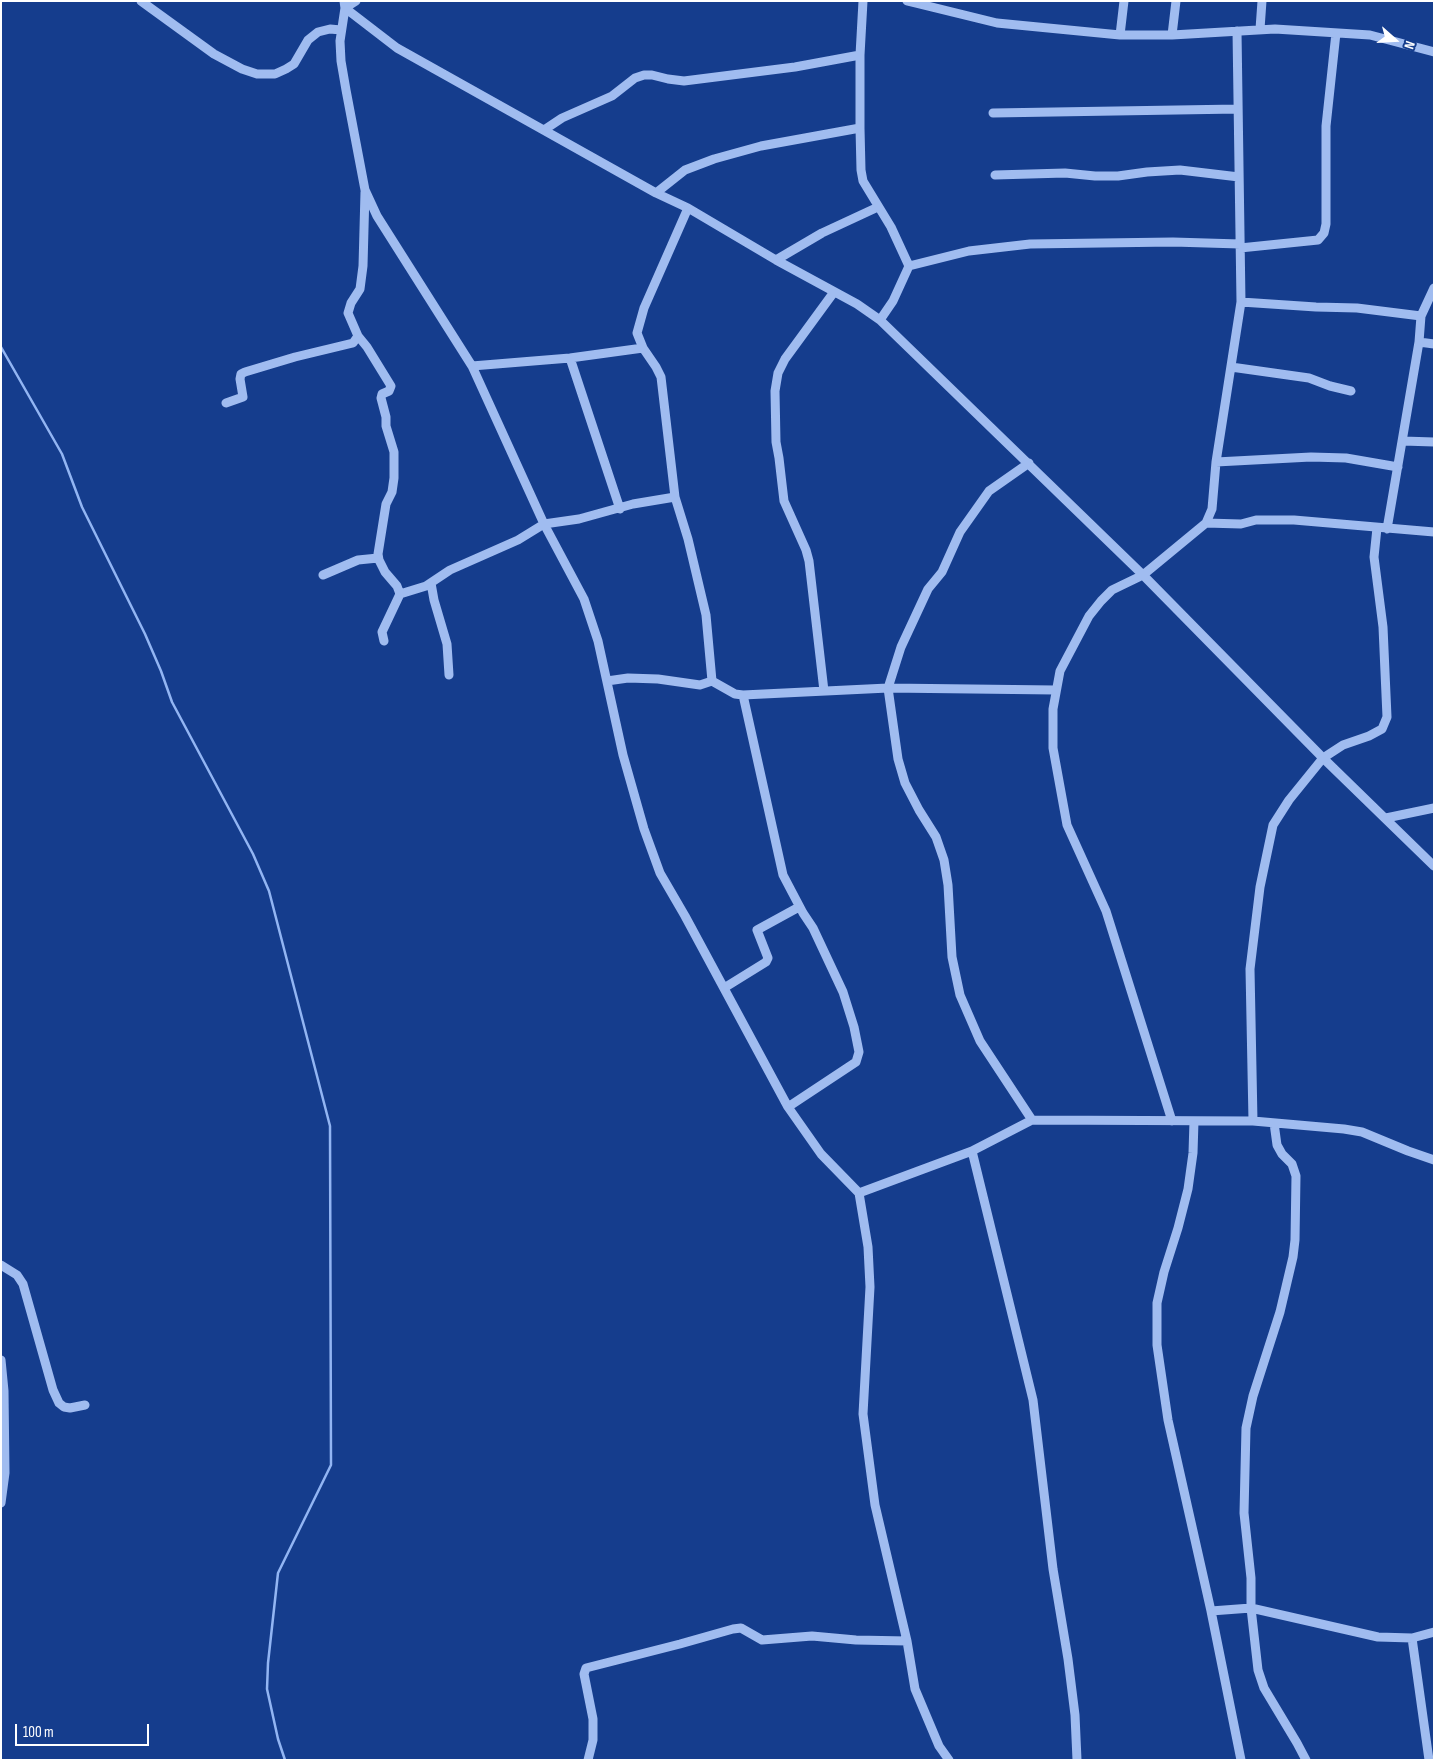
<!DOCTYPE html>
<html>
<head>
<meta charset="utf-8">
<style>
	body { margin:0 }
	#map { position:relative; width:1435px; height:1761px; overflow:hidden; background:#153d8d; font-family:"Sofia Sans Condensed",sans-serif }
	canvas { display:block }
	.frame { position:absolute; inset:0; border:2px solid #fff; pointer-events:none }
	.north { position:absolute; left:1370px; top:15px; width:50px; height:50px; -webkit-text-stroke:4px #153d8d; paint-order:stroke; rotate:109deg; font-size:14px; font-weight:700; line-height:20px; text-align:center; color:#fff }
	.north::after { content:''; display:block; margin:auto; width:18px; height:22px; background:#fff; clip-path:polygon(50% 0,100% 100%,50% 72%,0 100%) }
	.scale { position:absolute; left:15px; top:1724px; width:134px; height:22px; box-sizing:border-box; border:2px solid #fff; border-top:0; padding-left:6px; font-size:15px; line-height:18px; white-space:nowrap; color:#fff; -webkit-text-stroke:4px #153d8d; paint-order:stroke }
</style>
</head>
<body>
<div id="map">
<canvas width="1435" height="1761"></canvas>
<div class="frame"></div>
<div class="north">N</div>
<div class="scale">100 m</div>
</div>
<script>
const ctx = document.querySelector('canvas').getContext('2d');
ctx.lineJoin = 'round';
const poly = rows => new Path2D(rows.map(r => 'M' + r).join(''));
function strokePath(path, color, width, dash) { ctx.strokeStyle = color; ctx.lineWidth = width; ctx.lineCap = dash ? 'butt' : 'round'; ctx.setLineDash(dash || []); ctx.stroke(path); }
const stream = poly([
	[1,347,62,454,82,507,145,634,161,671,172,702,253,854,269,891,330,1126,331,1465,278,1573,268,1663,267,1689,278,1739,285,1760]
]);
const minor = poly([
	[141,1,214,54,242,69,257,74,275,74,286,69,294,64,308,40,318,32,330,29,341,30],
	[344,1,345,8,397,48,656,193,688,208,776,260,857,304,880,320,1143,575,1323,758,1434,866],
	[356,1,345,8,340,41,341,61,346,90,365,190,377,216,472,366,544,524,584,599,598,641,623,755,644,829,660,873,685,916,788,1107,821,1154,859,1193,868,1247,870,1287,863,1414,875,1505,907,1641,915,1689,939,1746,949,1760],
	[863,1,860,55,860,128,861,170,863,181,891,227,909,266,893,301,880,320],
	[907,1,997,23,1120,35,1172,35,1275,29,1370,35,1434,52],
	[1260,29,1262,1],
	[1120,35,1124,1],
	[1172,35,1176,1],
	[993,113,1238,109],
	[544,130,562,118,612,96,635,78,644,75,652,75,668,79,684,81,795,67,860,55],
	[995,175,1065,173,1095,176,1118,176,1147,172,1180,170,1239,177],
	[656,193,685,170,714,159,761,146,860,128],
	[688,208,644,308,637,333,643,348,656,367,661,377,675,497,688,539,706,615,712,681],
	[1240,248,1318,240,1324,233,1326,224,1326,126,1336,33],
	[776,260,822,233,878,207],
	[909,266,969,251,1030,244,1173,242,1240,244],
	[1241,302,1316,307,1357,308,1421,316],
	[358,336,367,347,391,386,389,391,382,394,381,398,386,417,386,426,394,452,394,478,392,492,386,504,378,554,379,560,385,572,397,586,400,594,382,632,384,641],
	[1419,342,1434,344],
	[570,358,620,509],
	[472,366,570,358,643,348],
	[1231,367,1309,378,1330,386,1351,391],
	[226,403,243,397,240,379,241,374,245,372,295,357,353,343,358,336,348,313,351,303,360,289,363,266,365,192],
	[1403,441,1434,442],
	[1216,462,1311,457,1346,458,1398,467],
	[1029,463,989,491,960,532,942,572,928,589,901,647,888,688,898,759,905,783,919,810,936,837,944,860,948,885,952,957,960,995,980,1041,1032,1120],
	[1206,523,1241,524,1256,520,1294,520,1434,532],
	[1387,529,1419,342,1421,316,1434,288],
	[323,575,358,560,378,558],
	[431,583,434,600,447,644,449,675],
	[400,594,426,586,450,570,518,540,544,524,579,519,633,504,675,497],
	[607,681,628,678,658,679,700,685,712,681,735,694,743,695,888,688,1055,690],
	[824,691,809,561,806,550,784,501,782,484,779,458,776,442,775,391,778,373,785,359,834,292],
	[743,695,783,875,803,913,813,928,843,992,854,1027,859,1052,856,1062,788,1107],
	[1386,818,1434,808],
	[724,988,766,962,768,958,757,930,799,907],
	[1172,1121,1106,911,1067,825,1053,748,1053,709,1060,671,1089,616,1101,601,1112,590,1143,575,1206,523,1212,509,1216,462,1241,302,1237,31],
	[1194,1121,1193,1153,1188,1189,1178,1228,1164,1272,1157,1303,1157,1345,1168,1420,1211,1611,1241,1760],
	[1253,1121,1250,969,1260,887,1273,825,1289,800,1323,758,1343,745,1369,736,1382,729,1387,717,1383,627,1374,557,1377,528],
	[1274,1123,1277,1145,1282,1154,1292,1164,1296,1176,1295,1240,1293,1257,1280,1312,1253,1396,1246,1428,1244,1513,1251,1578,1251,1608,1258,1670,1264,1688,1297,1743,1306,1760],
	[972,1151,1033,1400,1053,1569,1068,1659,1075,1715,1077,1760],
	[859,1193,972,1151,1032,1120,1253,1121,1344,1129,1362,1132,1408,1151,1434,1160],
	[1,1265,17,1275,23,1284,53,1390,59,1403,64,1407,70,1408,85,1405],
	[1,1360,4,1391,5,1473,1,1503],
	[1211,1611,1251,1608,1378,1637,1412,1638,1434,1632],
	[1412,1638,1429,1760],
	[588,1760,593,1740,593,1719,584,1674,586,1668,680,1644,733,1629,741,1628,762,1640,812,1636,856,1640,907,1641]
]);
strokePath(stream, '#92b5f3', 2.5);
strokePath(minor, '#a0bcf0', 9);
</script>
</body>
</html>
